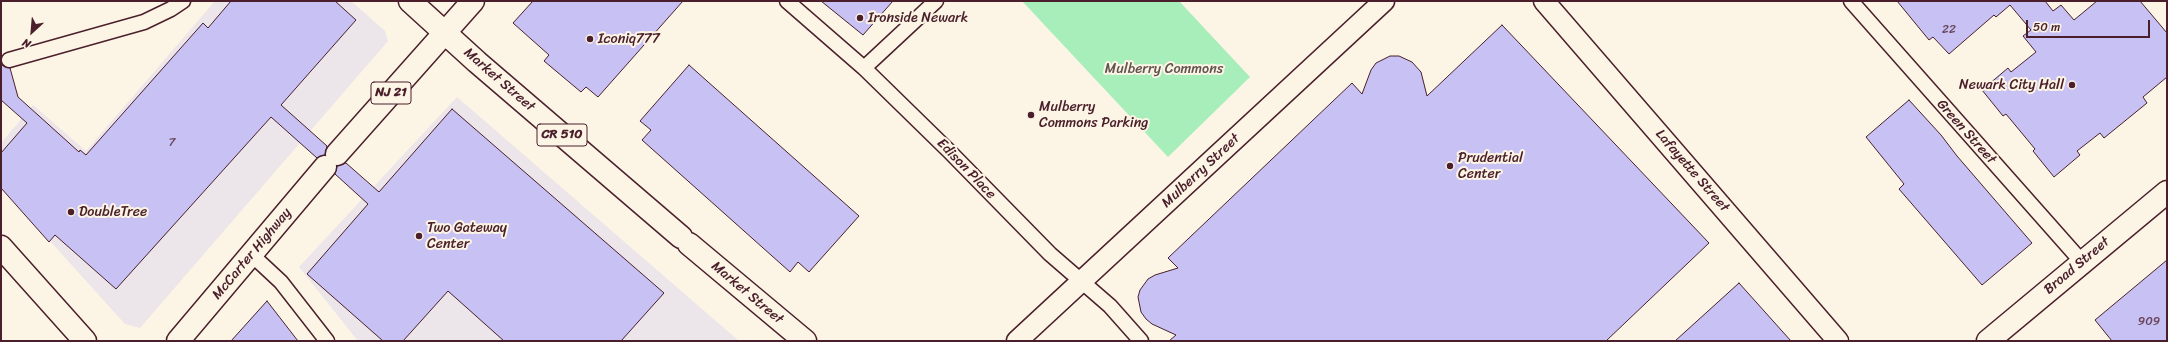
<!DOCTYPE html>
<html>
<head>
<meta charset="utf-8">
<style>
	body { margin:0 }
	#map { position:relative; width:2168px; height:342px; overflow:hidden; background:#fcf5e5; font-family:Sriracha,sans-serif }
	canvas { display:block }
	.frame { position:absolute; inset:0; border:2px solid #4a1f2b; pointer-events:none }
	.north { position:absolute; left:12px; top:12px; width:40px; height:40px; -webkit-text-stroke:3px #fcf5e5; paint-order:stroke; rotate:206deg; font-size:11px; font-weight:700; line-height:16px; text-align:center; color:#4a1f2b }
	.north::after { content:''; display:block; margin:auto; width:14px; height:18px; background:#4a1f2b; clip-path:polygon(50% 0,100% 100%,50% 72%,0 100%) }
	.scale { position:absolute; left:2026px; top:20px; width:124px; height:18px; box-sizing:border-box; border:2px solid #4a1f2b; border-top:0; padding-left:5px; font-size:12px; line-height:14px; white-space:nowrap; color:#4a1f2b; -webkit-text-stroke:3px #fcf5e5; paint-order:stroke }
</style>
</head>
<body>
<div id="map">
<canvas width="2168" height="342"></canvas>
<div class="frame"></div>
<div class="north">N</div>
<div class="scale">50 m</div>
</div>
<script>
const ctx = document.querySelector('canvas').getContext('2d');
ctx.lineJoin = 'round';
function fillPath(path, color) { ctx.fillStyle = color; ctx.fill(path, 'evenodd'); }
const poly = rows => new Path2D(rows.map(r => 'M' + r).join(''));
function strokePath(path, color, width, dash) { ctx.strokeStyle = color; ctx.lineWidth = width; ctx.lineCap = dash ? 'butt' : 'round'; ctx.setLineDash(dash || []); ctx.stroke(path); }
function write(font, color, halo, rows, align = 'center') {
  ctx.font = font + ' Sriracha,sans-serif'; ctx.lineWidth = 4; ctx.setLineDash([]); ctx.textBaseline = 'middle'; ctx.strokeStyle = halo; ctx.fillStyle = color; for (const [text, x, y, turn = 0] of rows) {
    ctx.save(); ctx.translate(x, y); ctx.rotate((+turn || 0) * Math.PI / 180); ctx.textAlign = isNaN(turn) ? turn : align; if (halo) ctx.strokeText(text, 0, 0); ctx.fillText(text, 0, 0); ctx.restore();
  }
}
const built = poly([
	[215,1,351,1,385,31,388,41,140,328,125,324,1,187,1,143,33,105,86,151],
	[457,97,739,341,358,341,299,267]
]);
const green = poly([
	[1022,1,1179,1,1250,77,1168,157]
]);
const building = poly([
	[231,1,335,1,356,20,281,105,327,146,325,155,317,158,271,117,116,289,55,235,49,242,1,188,1,153,27,123,1,100,1,63,3,66,10,68,18,97,79,152,80,150,86,155,203,23,208,28,231,1],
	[533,1,683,1,598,97,586,87,581,92,544,61,549,55,513,23,533,1],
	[821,1,893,1,863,35,821,1],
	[1897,1,2045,1,2053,11,2061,5,2074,20,2097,1,2140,1,2167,33,2167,77,2143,97,2147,103,2104,138,2100,133,2077,151,2080,155,2054,177,2033,151,2035,149,2006,114,2003,116,1982,90,2008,68,2011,72,2036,52,2023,36,2031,30,2010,5,1996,17,1994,15,1949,54,1933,37,1929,40,1897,1],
	[1502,25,1709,243,1606,341,1169,341,1176,335,1152,324,1146,319,1141,312,1138,297,1140,290,1148,279,1155,275,1178,268,1168,258,1352,83,1362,94,1371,70,1376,63,1390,56,1399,56,1412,62,1421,72,1427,96,1502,25],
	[689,65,859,216,809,272,798,262,790,272,642,140,651,130,640,121,689,65],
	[1909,100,1941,135,1957,156,2032,243,1982,285,1899,189,1904,184,1866,137,1909,100],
	[452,109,664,293,621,341,504,341,448,291,403,341,383,341,307,274,368,204,335,174,337,166,346,163,379,192,452,109],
	[2167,260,2167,341,2112,341,2095,320,2167,260],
	[1739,283,1791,341,1675,341,1739,283],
	[267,301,298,341,231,341,267,301]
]);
const street = poly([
	[787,1,864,68,950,152,1050,254,1110,306,1141,341],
	[1851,1,2082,262],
	[9,60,144,22,171,9,183,1],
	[864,68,936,1],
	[252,255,281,282,327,341]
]);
const secondary = poly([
	[1544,1,1838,341],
	[1017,341,1384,1]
]);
const primary = poly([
	[410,1,477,62,681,237],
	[337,154,473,1],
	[689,244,805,341],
	[1,247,85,341],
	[178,341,325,167],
	[1988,341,2167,192]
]);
const markers = [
	[860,18,4,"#4a1f2b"],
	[590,39,4,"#4a1f2b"],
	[2072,85,4,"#4a1f2b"],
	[1031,115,4,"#4a1f2b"],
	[1450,166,4,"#4a1f2b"],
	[71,212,4,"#4a1f2b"],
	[419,236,4,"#4a1f2b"]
];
const numberNames = [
	["22",1949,30],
	["7",172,143],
	["909",2149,322]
];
const shields = [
	[391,93,40],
	[562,135,50]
];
const shieldNames = [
	["NJ 21",391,93],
	["CR 510",562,135]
];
const poiNames = [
	["Ironside Newark",868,18],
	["Iconiq777",598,39],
	["Newark City Hall",2064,85,"right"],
	["Mulberry",1039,107],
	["Commons Parking",1039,123],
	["Prudential",1458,158],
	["Center",1458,174],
	["DoubleTree",79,212],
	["Two Gateway",427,228],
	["Center",427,244]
];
const parkNames = [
	["Mulberry Commons",1164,69]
];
const streetNames = [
	["Market Street",499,80,41],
	["Green Street",1966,132,48],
	["Edison Place",966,169,46],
	["Mulberry Street",1201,171,-43],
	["Lafayette Street",1692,171,49],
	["McCarter Highway",252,254,-50],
	["Broad Street",2077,266,-40],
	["Market Street",747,293,40]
];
fillPath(built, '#ece5e9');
fillPath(green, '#a7eebb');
fillPath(building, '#c8c1f3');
strokePath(building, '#4a1f2b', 1);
strokePath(street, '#4a1f2b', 17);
strokePath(secondary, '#4a1f2b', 23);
strokePath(primary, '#4a1f2b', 25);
strokePath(street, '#fcf5e5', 14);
strokePath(secondary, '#fcf5e5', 20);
strokePath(primary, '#fcf5e5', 22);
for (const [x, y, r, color] of markers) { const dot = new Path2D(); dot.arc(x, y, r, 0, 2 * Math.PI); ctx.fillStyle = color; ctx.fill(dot); strokePath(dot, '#fcf5e5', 1.5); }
write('12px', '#6a485d', null, numberNames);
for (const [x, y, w] of shields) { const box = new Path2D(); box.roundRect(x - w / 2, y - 11, w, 22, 3); ctx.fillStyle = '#fcf5e5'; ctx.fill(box); strokePath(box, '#4a1f2b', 1); }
write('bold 13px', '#4a1f2b', null, shieldNames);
write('14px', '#4a1f2b', '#fcf5e5', poiNames, 'left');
write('14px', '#61534f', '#fcf5e5', parkNames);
write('14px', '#4a1f2b', '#fcf5e5', streetNames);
</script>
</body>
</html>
